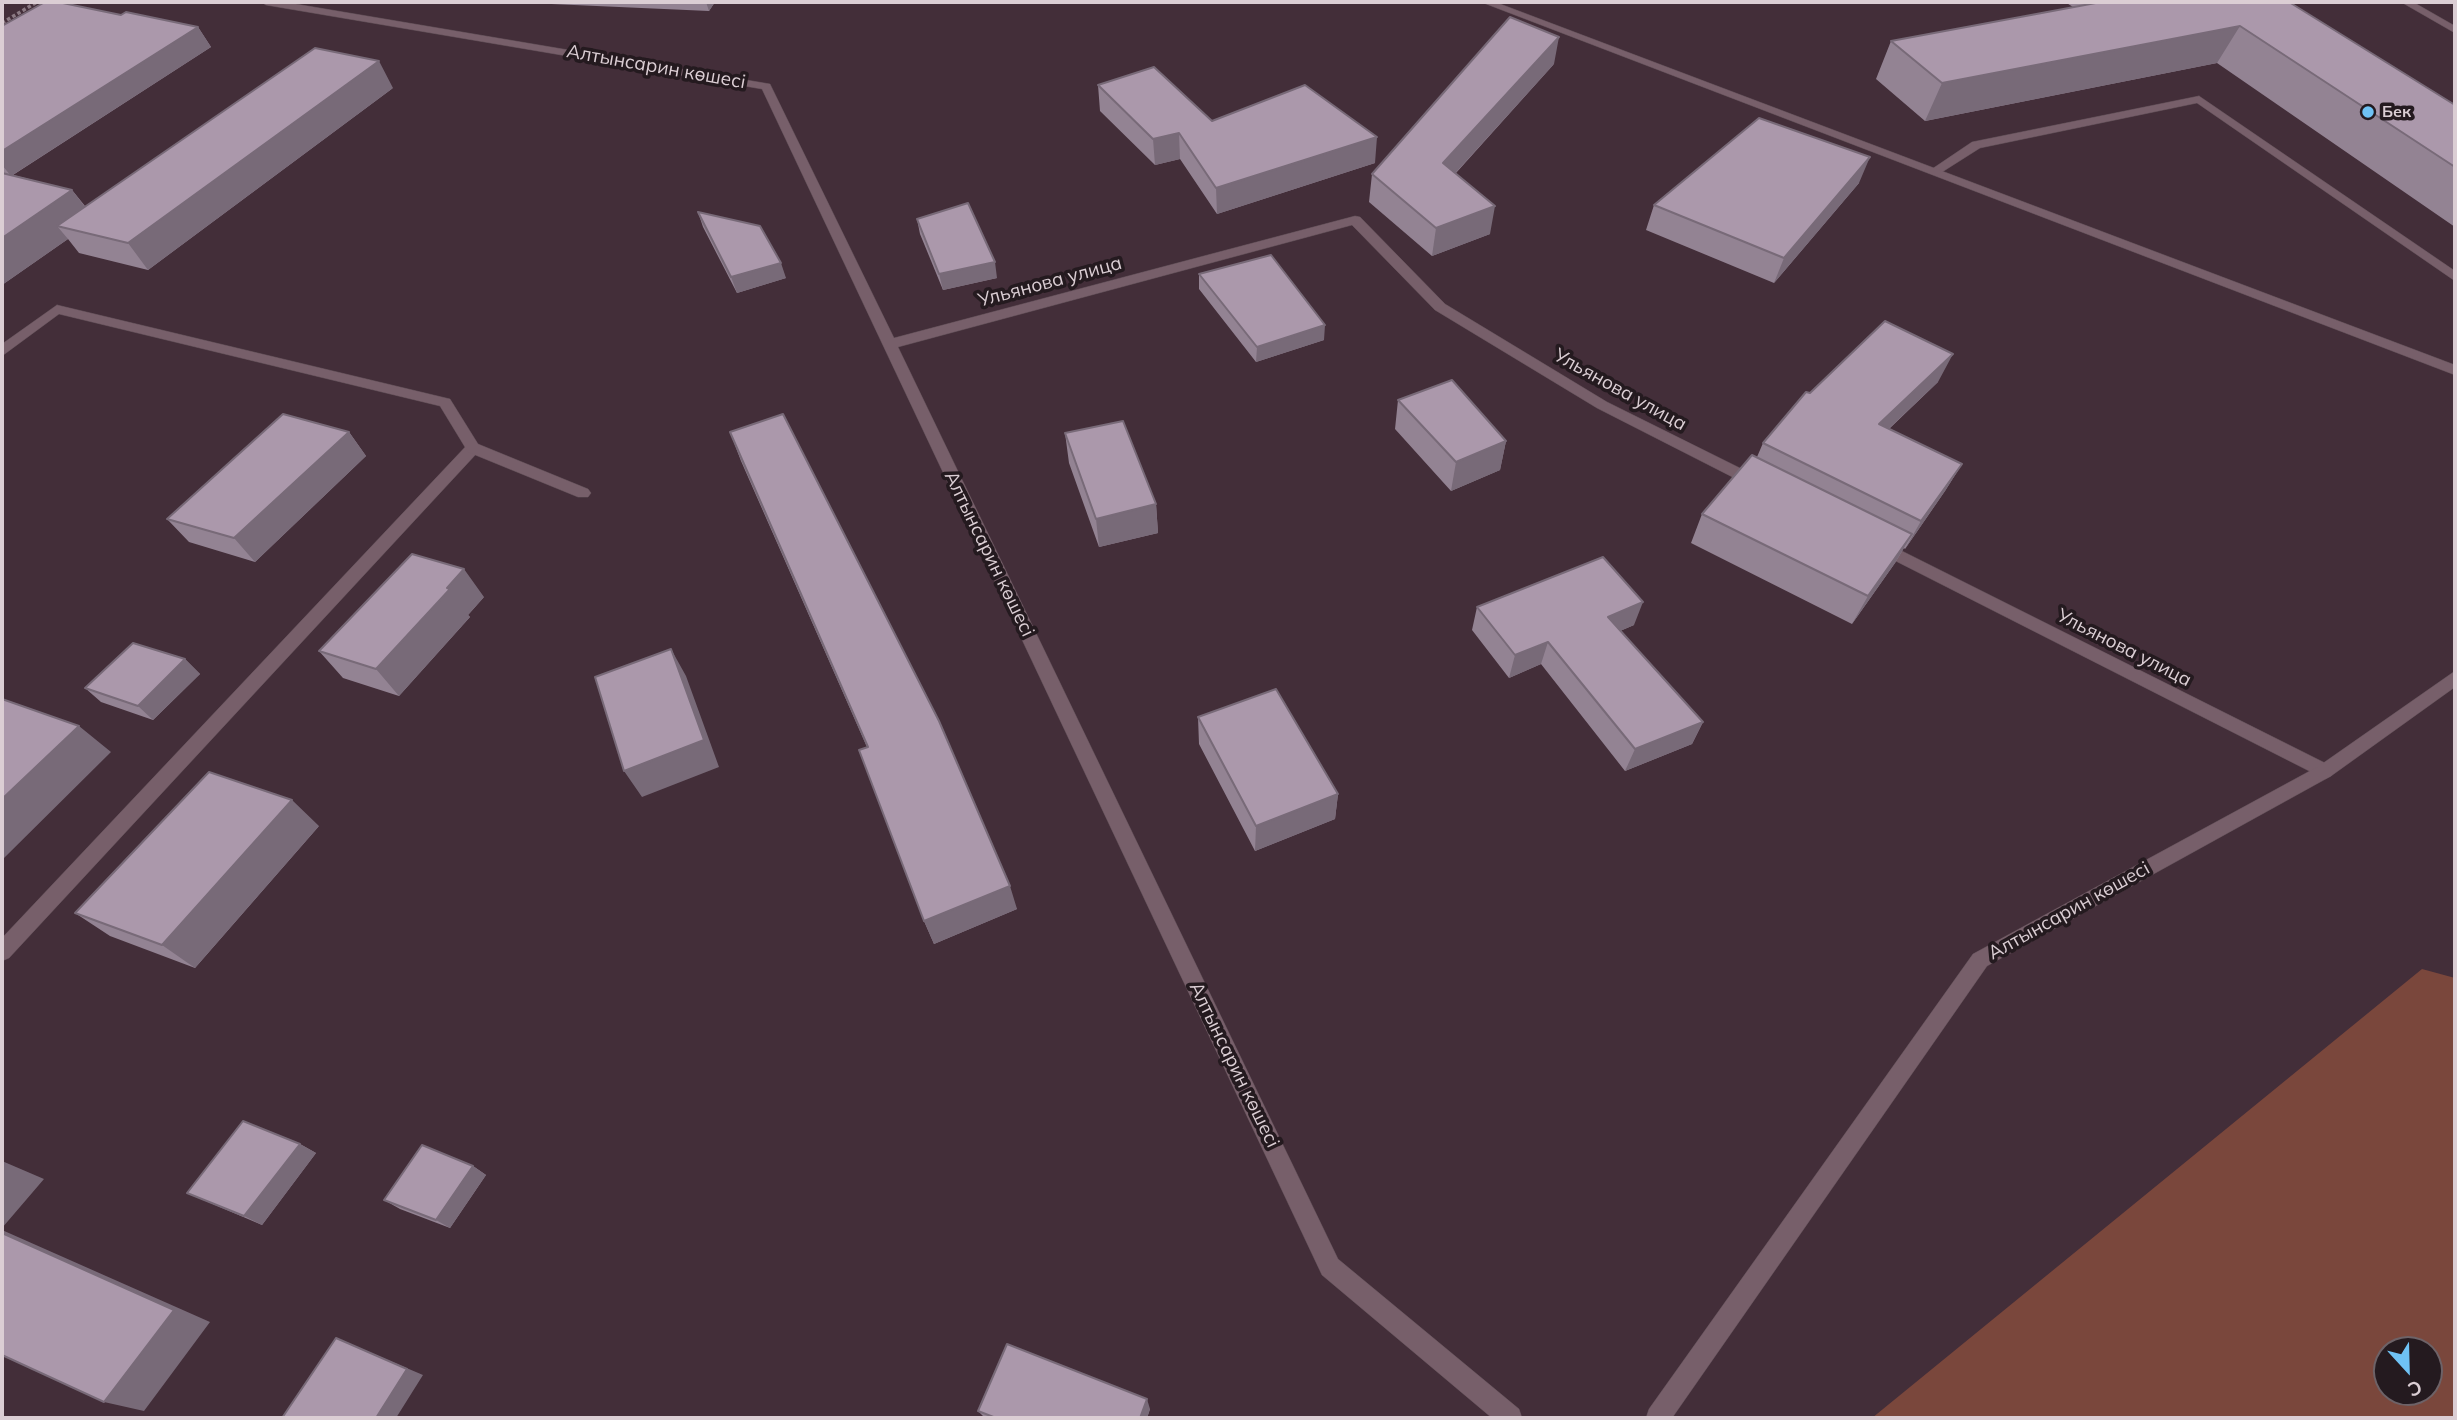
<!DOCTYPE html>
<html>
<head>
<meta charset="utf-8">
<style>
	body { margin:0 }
	#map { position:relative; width:2457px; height:1420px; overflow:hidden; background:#432e39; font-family:Mulish,sans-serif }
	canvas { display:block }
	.frame { position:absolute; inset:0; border:4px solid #dbced4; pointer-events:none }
	.north { position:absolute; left:2373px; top:1336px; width:70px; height:70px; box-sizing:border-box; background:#241a1f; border:2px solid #6d6267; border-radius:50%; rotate:158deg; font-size:19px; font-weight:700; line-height:28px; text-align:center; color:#dbced4 }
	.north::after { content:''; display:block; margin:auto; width:24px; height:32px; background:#6fc2f4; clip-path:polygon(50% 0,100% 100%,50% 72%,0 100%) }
</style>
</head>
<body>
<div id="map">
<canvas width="2457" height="1420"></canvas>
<div class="frame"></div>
<div class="north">С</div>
</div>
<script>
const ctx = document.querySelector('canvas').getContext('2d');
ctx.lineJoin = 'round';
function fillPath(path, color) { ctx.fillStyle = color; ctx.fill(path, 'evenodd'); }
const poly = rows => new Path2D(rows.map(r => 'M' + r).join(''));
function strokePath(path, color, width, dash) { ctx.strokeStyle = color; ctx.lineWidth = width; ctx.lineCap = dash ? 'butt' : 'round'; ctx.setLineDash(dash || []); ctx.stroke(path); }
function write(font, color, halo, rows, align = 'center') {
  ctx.font = font + ' Mulish,sans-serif'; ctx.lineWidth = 7; ctx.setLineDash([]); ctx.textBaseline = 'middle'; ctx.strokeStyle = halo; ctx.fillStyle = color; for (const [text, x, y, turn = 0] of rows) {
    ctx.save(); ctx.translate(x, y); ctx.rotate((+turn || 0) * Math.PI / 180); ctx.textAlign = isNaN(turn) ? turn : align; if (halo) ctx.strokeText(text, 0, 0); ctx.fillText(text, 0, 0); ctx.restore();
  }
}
const green = poly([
	[2422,969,2455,978,2455,1418,1872,1418],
	[2387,1350,2429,1350,2429,1392,2387,1392]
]);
const path = poly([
	[2,23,37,2]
]);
const lane = poly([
	[2199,96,2455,271,2455,281,2197,103,1980,148,1939,174,1931,174,1929,171,1972,142,2199,96],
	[473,443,478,444,480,448,478,452,9,958,2,961,2,938,468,444,473,443]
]);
const street = poly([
	[261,2,284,2,770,84,894,338,1355,216,1360,217,1445,304,1607,402,1762,479,1765,483,1762,487,1752,487,1597,408,1435,310,1352,225,898,347,1338,1259,1519,1409,1522,1418,1492,1418,1322,1275,762,89,266,5,261,2],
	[1481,2,1495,2,2455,365,2455,375,1481,2],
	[57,305,450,399,478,444,588,489,591,493,588,497,578,497,468,452,440,406,59,314,2,356,2,344,57,305],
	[1878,539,2331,766,2334,771,2331,776,2325,779,2319,776,1872,549,1870,545,1878,539]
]);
const secondary = poly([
	[2401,2,2413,2,2455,26,2455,33,2401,2],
	[2455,671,2455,687,2331,776,1987,966,1672,1418,1646,1418,1649,1409,1973,954,2319,766,2455,671]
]);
const wall = poly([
	[529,2,715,2,709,11,529,3],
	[2065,2,2289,2,2455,105,2455,227,2217,63,1925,121,1876,79,1891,41,2073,7],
	[121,15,198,27,211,47,13,175,72,190,85,206,393,88,148,270,79,253,68,239,2,285,2,26],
	[1554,64,1456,173,1490,234,1432,256,1369,202,1372,174],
	[1098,85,1212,121,1375,163,1217,214,1180,159,1155,165,1100,111],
	[1859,183,1774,283,1646,230,1654,205],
	[698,212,786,278,737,293,703,227],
	[917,219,997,278,943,290,920,234],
	[1199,274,1324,340,1256,362,1199,289],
	[1938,382,1889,429,1962,464,1945,491,1905,549,1904,548,1895,563,1852,624,1691,543,1702,514,1757,457,1763,443,1810,393],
	[1398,400,1506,441,1500,470,1451,491,1395,429],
	[349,432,366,456,255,562,189,542,167,519],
	[730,432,1017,909,934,944,924,921,867,747,741,461],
	[1065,433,1156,504,1158,533,1099,547,1069,463],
	[484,597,468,615,470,617,399,696,343,678,319,651],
	[1477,607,1634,625,1620,631,1703,722,1692,744,1625,771,1541,664,1509,678,1472,630],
	[185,659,200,674,153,720,101,702,85,688],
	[1198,717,1338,794,1335,819,1255,851,1199,744],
	[319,826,195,968,110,936,75,913],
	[300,1144,316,1153,262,1225,187,1193],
	[473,1166,486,1175,450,1228,400,1209,384,1200],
	[1150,1409,1147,1418,985,1418,978,1411]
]);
const shadedWall = poly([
	[706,2,715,2,709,11],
	[2240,26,2217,63,1925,121,1942,83],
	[198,27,211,47,11,176,2,165,2,151],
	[1559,37,1554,64,1439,191,1443,163],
	[379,61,393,88,148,270,128,243],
	[1179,133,1180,159,1155,165,1153,139],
	[1377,137,1375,163,1217,214,1216,188],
	[1870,157,1859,183,1774,283,1784,258],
	[72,190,95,220,57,226,68,239,2,285,2,238],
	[1495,206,1490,234,1432,256,1436,228],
	[995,262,997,278,943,290,939,274],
	[781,263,786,278,737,293,731,277],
	[1325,325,1324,340,1256,362,1257,347],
	[1953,354,1938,382,1864,452,1879,424],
	[349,432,366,456,255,562,234,538],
	[1506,441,1500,470,1451,491,1456,462],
	[1962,464,1945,491,1905,549,1921,521],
	[1156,504,1158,533,1099,547,1096,519],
	[1912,534,1895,563,1852,624,1868,596],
	[464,569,484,597,468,615,470,617,399,696,376,669],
	[1643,602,1634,625,1599,640,1608,617],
	[1548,642,1541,664,1509,678,1515,655],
	[671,649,686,676,719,767,642,797,624,771],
	[185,659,200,674,153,720,138,706],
	[1703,722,1692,744,1625,771,1635,749],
	[79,726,111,752,2,860,2,799],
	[1338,794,1335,819,1255,851,1256,826],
	[292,800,319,826,195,968,162,945],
	[1010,886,1017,909,934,944,924,921],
	[300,1144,316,1153,262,1225,244,1216],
	[2,1161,44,1179,2,1228],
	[473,1166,486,1175,450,1228,436,1220],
	[2,1230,210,1322,144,1411,104,1402,2,1233],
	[336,1338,423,1375,396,1418,376,1418],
	[1147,1399,1150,1409,1147,1418,1140,1418]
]);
const building = poly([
	[45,2,58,2,121,15,126,12,198,27,2,151,2,26,45,2],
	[2101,2,2289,2,2455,105,2455,167,2240,26,1942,83,1891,41,2101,2],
	[1510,17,1559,37,1443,163,1495,206,1436,228,1372,174,1510,17],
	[315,48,379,61,128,243,57,226,315,48],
	[1154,67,1212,121,1305,85,1377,137,1216,188,1179,133,1153,139,1098,85,1154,67],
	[1759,118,1870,157,1784,258,1654,205,1759,118],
	[2,173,72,190,2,238,2,173],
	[968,203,995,262,939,274,917,219,968,203],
	[698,212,760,226,781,263,731,277,698,212],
	[1271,255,1325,325,1257,347,1199,274,1271,255],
	[1885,321,1953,354,1879,424,1962,464,1921,521,1763,443,1806,392,1810,393,1885,321],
	[1452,380,1506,441,1456,462,1398,400,1452,380],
	[283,414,349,432,234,538,167,519,283,414],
	[783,414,939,721,1010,886,924,921,859,750,868,747,730,432,783,414],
	[1123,421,1156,504,1096,519,1065,433,1123,421],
	[1752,455,1912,534,1868,596,1702,514,1752,455],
	[412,554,464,569,447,588,450,589,376,669,319,651,412,554],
	[1603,557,1643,602,1608,617,1703,722,1635,749,1548,642,1515,655,1477,607,1603,557],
	[133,643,185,659,138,706,85,688,133,643],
	[671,649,704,740,624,771,595,677,671,649],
	[1276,689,1338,794,1256,826,1198,717,1276,689],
	[2,699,79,726,2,799,2,699],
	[209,772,292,800,162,945,75,913,209,772],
	[243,1121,300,1144,244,1216,187,1193,243,1121],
	[422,1145,473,1166,436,1220,384,1200,422,1145],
	[2,1233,174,1310,104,1402,2,1355,2,1233],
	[336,1338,407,1369,376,1418,282,1418,336,1338],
	[1007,1344,1147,1399,1140,1418,996,1418,978,1411,1007,1344]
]);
const markers = [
	[2368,112,7,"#6fc2f4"]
];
const farPoinames = [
	["Бек",2382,112]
];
const streetNames = [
	["Алтынсарин көшесі",656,67,10],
	["Ульянова улица",1050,282,-15],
	["Ульянова улица",1620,390,29],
	["Алтынсарин көшесі",989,554,64],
	["Ульянова улица",2124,648,27],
	["Алтынсарин көшесі",2069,911,-29],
	["Алтынсарин көшесі",1234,1065,64]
];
fillPath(green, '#7a473c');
strokePath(lane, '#5b4a52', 1);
strokePath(street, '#5b4a52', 1);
strokePath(secondary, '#5b4a52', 1);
strokePath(path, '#8c7b84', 3.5, [3.5, 2.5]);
fillPath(lane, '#775f6a');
fillPath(street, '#775f6a');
fillPath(secondary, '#775f6a');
fillPath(wall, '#938393');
fillPath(shadedWall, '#786a78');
fillPath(building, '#ab98ab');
strokePath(building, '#786a78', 2);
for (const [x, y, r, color] of markers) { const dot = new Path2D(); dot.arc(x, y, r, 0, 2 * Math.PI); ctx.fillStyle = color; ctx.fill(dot); strokePath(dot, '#241a1f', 2.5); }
write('bold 16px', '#dbced4', '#241a1f', farPoinames, 'left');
write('19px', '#dbced4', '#241a1f', streetNames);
</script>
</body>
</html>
